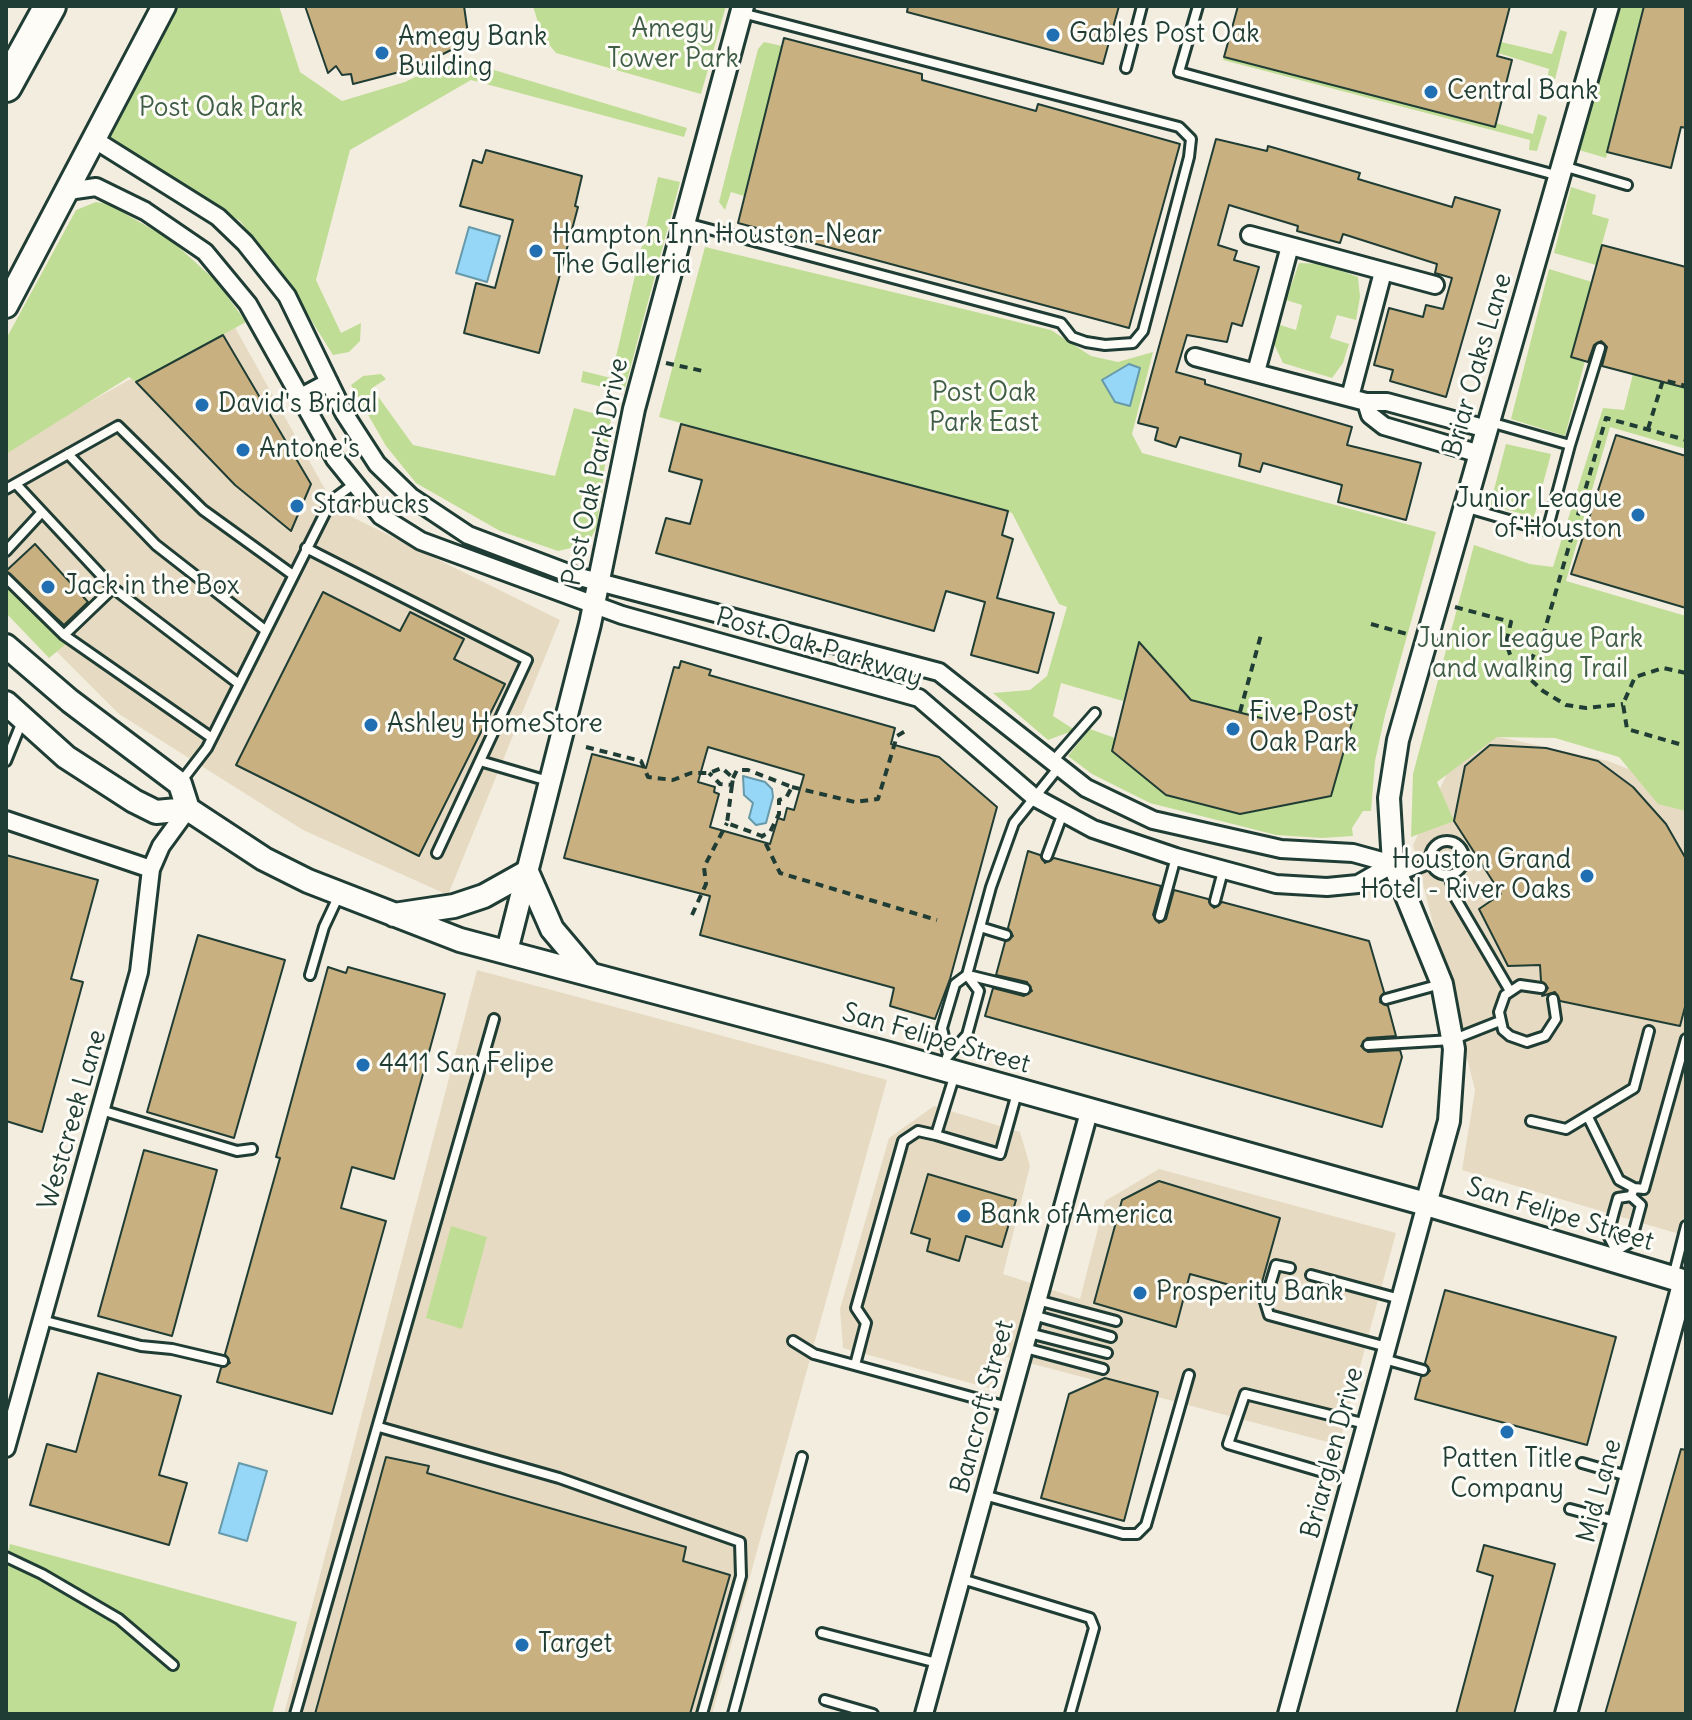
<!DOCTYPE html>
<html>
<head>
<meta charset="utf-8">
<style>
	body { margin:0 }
	#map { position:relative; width:1692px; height:1720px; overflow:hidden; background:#f3eddf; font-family:Delius,sans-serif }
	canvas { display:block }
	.frame { position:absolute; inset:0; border:8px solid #1f3d34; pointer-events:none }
</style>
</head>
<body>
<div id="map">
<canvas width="1692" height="1720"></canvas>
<div class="frame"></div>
</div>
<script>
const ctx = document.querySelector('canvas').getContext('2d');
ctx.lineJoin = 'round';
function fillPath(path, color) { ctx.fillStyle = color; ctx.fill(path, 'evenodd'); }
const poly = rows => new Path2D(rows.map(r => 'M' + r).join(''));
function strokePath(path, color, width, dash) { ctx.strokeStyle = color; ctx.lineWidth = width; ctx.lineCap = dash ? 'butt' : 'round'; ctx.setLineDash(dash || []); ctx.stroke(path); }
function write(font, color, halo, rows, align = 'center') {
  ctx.font = font + ' Delius,sans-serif'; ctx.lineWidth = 6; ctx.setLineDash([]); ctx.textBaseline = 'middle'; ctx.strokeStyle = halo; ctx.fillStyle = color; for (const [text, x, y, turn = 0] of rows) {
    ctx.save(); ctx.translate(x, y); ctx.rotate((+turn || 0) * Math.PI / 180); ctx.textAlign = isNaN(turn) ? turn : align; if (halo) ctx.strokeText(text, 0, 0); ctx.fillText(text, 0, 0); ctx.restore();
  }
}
const built = poly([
	[232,322,336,509,560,620,448,895,303,830,119,714,6,601,6,449],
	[1468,730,1608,761,1686,791,1686,1236,1462,1170,1475,1090,1413,845],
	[477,970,887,1080,712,1714,284,1714],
	[934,1106,1020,1132,1030,1166,1003,1274,1080,1299,1105,1201,1159,1169,1396,1233,1339,1445,999,1355,992,1389,843,1348,840,1309,889,1138]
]);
const green = poly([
	[179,6,279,6,300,72,342,101,405,82,454,58,687,128,684,137,471,80,350,150,316,280,341,333,361,323,360,341,349,352,333,355,293,291,240,221,107,140],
	[533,6,726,6,701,94,556,53,542,36],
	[1619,6,1644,6,1606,158,1579,150],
	[1560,30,1567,32,1552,91,1545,90,1549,69,1498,53,1501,42,1552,54],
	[764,42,782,46,744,196,731,192,725,210,719,202,758,49],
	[1224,57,1494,127,1496,123,1533,134,1538,114,1547,117,1537,151,1529,150,1530,140,1223,60],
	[658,177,680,182,624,392,581,382,583,371,611,378],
	[1571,187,1596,195,1592,214,1609,219,1596,265,1554,253],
	[96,202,108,204,171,240,217,282,246,322,136,382,129,377,6,454,6,339,76,210],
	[705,247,1051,330,1091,356,1118,362,1153,352,1132,434,1142,453,1436,532,1385,715,1375,761,1371,811,1363,811,1352,828,1353,836,1322,838,1276,835,1150,803,1092,774,1068,756,1090,729,1115,738,1113,751,1166,795,1240,814,1331,796,1356,705,1265,719,1191,700,1139,643,1123,701,1061,683,1053,716,1075,730,1048,740,993,693,1030,690,1047,676,1067,607,1059,604,1012,513,659,417],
	[1299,263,1323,264,1358,277,1360,297,1356,320,1337,315,1330,338,1349,344,1343,363,1332,378,1283,363,1274,344,1280,325,1296,330,1302,305,1286,300],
	[1549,269,1592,282,1571,357,1585,361,1565,436,1511,419],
	[1636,362,1686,376,1686,449,1610,427,1566,581,1686,616,1686,811,1658,804,1619,757,1555,738,1497,737,1437,782,1454,821,1411,837,1413,774,1474,545,1530,564,1553,567,1603,408,1624,410],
	[381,374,386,379,372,388,413,445,555,476,574,408,611,418,597,526,588,544,558,551,500,531,416,483,386,446,351,385,363,376],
	[1506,444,1551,454,1534,517,1490,505],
	[6,587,66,644,49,658,6,613],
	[451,1226,487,1237,462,1329,426,1318],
	[10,1544,297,1622,272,1714,6,1714,6,1563]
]);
const water = poly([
	[469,227,500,236,487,282,456,273,469,227],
	[1129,364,1140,368,1130,406,1115,402,1102,380,1129,364],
	[743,776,765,782,772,789,773,797,766,823,756,825,749,818,753,803,744,795,743,776],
	[239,1463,267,1471,247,1541,219,1533,239,1463]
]);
const building = poly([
	[305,6,464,6,469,41,415,68,353,84,351,74,342,75,336,66,328,73,305,6],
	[908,6,1119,6,1103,64,907,12,908,6],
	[1238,6,1510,6,1497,56,1512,60,1495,127,1224,57,1238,6],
	[1644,6,1686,6,1686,128,1681,127,1671,168,1607,152,1644,6],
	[784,38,922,74,922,80,1036,111,1038,104,1180,144,1129,328,738,223,784,38],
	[1216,139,1267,151,1268,146,1313,159,1360,173,1358,179,1452,207,1455,197,1500,210,1446,397,1390,381,1393,370,1374,365,1389,308,1423,317,1426,305,1443,309,1452,278,1435,273,1437,264,1343,234,1340,243,1297,231,1298,226,1229,205,1218,245,1237,251,1234,260,1259,267,1242,326,1232,323,1227,342,1187,335,1176,372,1205,380,1205,384,1352,427,1347,445,1421,463,1406,520,1338,502,1342,485,1263,463,1260,472,1239,466,1241,454,1180,437,1176,447,1155,440,1158,428,1138,423,1216,139],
	[486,150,582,176,575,206,578,207,539,353,464,333,476,283,495,288,513,220,460,206,473,160,482,163,486,150],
	[1602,245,1686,267,1686,388,1602,366,1607,347,1601,341,1594,345,1588,362,1571,357,1602,245],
	[223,335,311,484,291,531,235,485,136,382,223,335],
	[681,424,1008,511,1002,535,1013,539,997,598,1054,613,1038,673,971,655,985,602,946,591,934,631,656,553,666,518,690,524,702,480,669,471,681,424],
	[1616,435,1686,456,1686,608,1571,574,1616,435],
	[35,544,88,602,64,625,6,571,35,544],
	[323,592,400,631,410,612,464,639,454,659,505,684,419,856,236,765,323,592],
	[1139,642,1191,700,1265,719,1357,705,1331,796,1240,814,1166,795,1112,751,1139,642],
	[681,661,711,670,709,675,895,728,891,744,939,757,997,807,950,979,935,1019,890,1006,894,988,700,935,710,896,564,858,592,754,646,768,674,667,679,668,681,661],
	[708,747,804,775,794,810,787,808,784,820,778,818,770,844,710,827,719,794,714,792,715,787,698,782,708,747],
	[1490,745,1546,748,1598,761,1633,787,1666,824,1686,859,1686,1003,1680,1026,1560,1001,1555,992,1542,996,1548,988,1541,981,1540,965,1508,966,1479,909,1501,894,1454,821,1465,766,1490,745],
	[1028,851,1040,855,1045,863,1054,858,1161,886,1153,915,1159,923,1166,919,1174,890,1208,899,1214,908,1222,902,1369,941,1384,992,1380,1002,1388,1006,1396,1036,1367,1038,1361,1046,1368,1052,1400,1050,1402,1057,1382,1127,985,1016,993,988,1024,996,1032,991,1027,982,996,975,1005,942,1013,936,1008,928,1028,851],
	[6,855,98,880,71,979,83,982,42,1132,6,1121,6,855],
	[198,935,285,960,234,1138,147,1112,198,935],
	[328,967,346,973,348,967,445,994,394,1179,352,1167,341,1208,386,1221,332,1414,217,1382,221,1368,230,1363,225,1354,280,1158,276,1157,328,967],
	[144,1150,217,1170,172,1336,98,1316,144,1150],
	[928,1174,1016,1200,1002,1247,966,1236,959,1261,927,1251,930,1239,911,1233,928,1174],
	[1159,1181,1280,1218,1259,1293,1190,1274,1176,1327,1094,1303,1122,1200,1159,1181],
	[1445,1290,1616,1337,1587,1445,1415,1399,1421,1377,1430,1371,1425,1363,1445,1290],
	[98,1373,181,1396,159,1475,187,1483,169,1545,30,1505,47,1444,76,1452,98,1373],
	[1105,1378,1158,1392,1124,1521,1041,1498,1069,1394,1105,1378],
	[1681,1449,1686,1450,1686,1714,1605,1714,1681,1449],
	[386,1457,429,1466,427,1473,686,1547,683,1561,730,1575,690,1714,315,1714,386,1457],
	[1484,1545,1555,1564,1514,1714,1456,1714,1493,1576,1477,1571,1484,1545]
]);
const path = poly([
	[666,363,703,371],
	[1648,429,1663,380,1686,386],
	[1455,607,1511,622,1506,643,1513,663,1543,691,1566,705,1586,708,1623,704],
	[1371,624,1407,634],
	[1686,673,1663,668,1635,677,1623,704,1627,729,1686,746],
	[1524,674,1543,636,1606,418,1686,440],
	[1240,712,1262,631],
	[586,747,641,761,648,777,673,780,691,773,709,773,722,768,733,778,732,785,720,784,709,773],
	[733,778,737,770,748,770,792,787,786,798,779,800,779,814,770,832,762,836],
	[732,785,727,823,762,836,780,873,937,920],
	[792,787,855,802,878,799,897,736,907,730],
	[692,915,706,884,704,867,727,823]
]);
const service = poly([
	[1198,6,1179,72,1559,176],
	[1126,68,1142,6],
	[1563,166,1627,185],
	[686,223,1061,323,1072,337,1086,342,1105,345,1133,343,1143,331,1189,157,1191,139,1179,127,742,13],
	[1570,445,1600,348],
	[68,454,156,545,265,630],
	[16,484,113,588,239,684],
	[6,489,118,426,203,510,293,575],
	[1464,507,1547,531,1570,445,1490,422],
	[306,548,527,660,437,853],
	[6,551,42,512],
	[6,578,64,635,212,738],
	[64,635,113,588],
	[6,761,23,719],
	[480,761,548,781],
	[1053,761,1095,713],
	[180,783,207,748,331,501,354,484],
	'1430 858a17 17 0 1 1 34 0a17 17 0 1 1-34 0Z',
	[1047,856,1063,813],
	[1449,875,1456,899,1510,991],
	[1399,876,1431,863],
	[1215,901,1223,871],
	[1160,916,1176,857],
	[980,927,1006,935],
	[310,975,324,927,339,895],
	[968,975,1025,989],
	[1541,988,1520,985,1505,995,1499,1012,1503,1030,1510,1036,1527,1042,1545,1036,1556,1019,1553,999],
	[1386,999,1441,984],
	[1368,1045,1452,1040,1500,1021],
	[948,1055,942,1028,955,984,967,975,991,887,1014,823,1059,767],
	[947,1057,967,1035,979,991,967,975],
	[955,1074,936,1135,1000,1154,1017,1093],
	[101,1110,237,1151,252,1149],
	[1588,1117,1619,1180,1634,1188,1631,1196],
	[1531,1121,1566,1129,1634,1088,1649,1031],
	[1634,1188,1644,1189,1686,1039],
	[1616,1251,1608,1235,1614,1212,1618,1198,1631,1196],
	[1614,1257,1616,1251,1631,1242,1641,1205,1631,1196],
	[1290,1268,1276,1265,1265,1302,1269,1315,1387,1347],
	[1311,1275,1400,1299],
	[1673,1277,1686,1226],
	[1037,1300,1116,1321],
	[1033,1315,1111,1337],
	[42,1320,141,1346,172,1349,223,1361],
	[1029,1333,1107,1353],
	[793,1341,814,1354,1008,1407],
	[1025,1348,1103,1369],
	[1384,1359,1423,1370],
	[855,1365,866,1323,856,1308,903,1141,918,1131,936,1135],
	[379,1427,559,1478,740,1542,741,1576,702,1714],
	[1582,1463,1631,1477],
	[1350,1480,1228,1444,1245,1394,1366,1424],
	[984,1495,1123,1534,1137,1534,1146,1525,1189,1375],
	[1570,1509,1619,1522],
	[6,1557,42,1574,119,1619,173,1665],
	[962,1579,1090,1618,1094,1628,1070,1714],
	[822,1633,937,1663],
	[825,1700,873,1714],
	[295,1714,494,1019],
	[733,1714,802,1457]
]);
const minor = poly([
	[95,140,218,217,245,243,287,296,344,413,377,464,411,497,468,535,576,576,939,672,1086,788,1153,820,1281,849,1353,853,1393,864],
	[68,191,96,187,145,211,205,252,248,304,335,459,381,516,421,541,622,615,919,698,1034,797,1093,829,1176,857,1276,884,1327,887,1358,884,1393,864],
	[1250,235,1435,285],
	[1195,357,1366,402,1387,402,1487,429],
	[1256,372,1290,246],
	[1350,397,1383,272],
	[299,398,329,382],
	[1366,402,1370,415,1384,426,1480,454],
	[6,820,151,869],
	[6,1448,139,972,151,869,161,846,188,809],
	[924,1714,1089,1112],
	[1287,1714,1426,1204]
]);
const tertiary = poly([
	[507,951,590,624,634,409,743,6],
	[1426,1204,1449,1121,1454,1049,1442,984,1393,864,1389,798,1398,740,1608,6],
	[1566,1714,1684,1281]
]);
const secondary = poly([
	[6,306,164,6],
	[6,646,70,701,180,784,188,809],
	[6,703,66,757,134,801,156,812,188,809,264,859,308,881,460,940,889,1054,1426,1204,1686,1282],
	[394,915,454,906,484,896,527,872,552,929,590,974]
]);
const motorway = poly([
	[6,86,50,6]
]);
const markers = [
	[1053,35,8,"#1f6fb2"],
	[382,53,8,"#1f6fb2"],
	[1431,92,8,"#1f6fb2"],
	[536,251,8,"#1f6fb2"],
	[202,405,8,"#1f6fb2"],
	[243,450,8,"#1f6fb2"],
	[297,506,8,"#1f6fb2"],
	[1638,515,8,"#1f6fb2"],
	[48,587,8,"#1f6fb2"],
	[371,725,8,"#1f6fb2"],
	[1233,729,8,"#1f6fb2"],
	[1587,876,8,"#1f6fb2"],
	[363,1065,8,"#1f6fb2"],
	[964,1216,8,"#1f6fb2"],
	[1140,1293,8,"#1f6fb2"],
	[1507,1432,8,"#1f6fb2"],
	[522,1645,8,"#1f6fb2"]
];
const parkNames = [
	["Amegy",673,30],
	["Tower Park",673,60],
	["Post Oak Park",221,109],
	["Post Oak",984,394],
	["Park East",984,424],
	["Junior League Park",1530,640],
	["and walking Trail",1530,670]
];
const poiNames = [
	["Gables Post Oak",1069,35],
	["Amegy Bank",398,38],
	["Building",398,68],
	["Central Bank",1447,92],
	["Hampton Inn Houston-Near",552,236],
	["The Galleria",552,266],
	["David's Bridal",218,405],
	["Antone's",259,450],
	["Junior League",1622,500,"right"],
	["of Houston",1622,530,"right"],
	["Starbucks",313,506],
	["Jack in the Box",64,587],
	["Five Post",1249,714],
	["Oak Park",1249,744],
	["Ashley HomeStore",387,725],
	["Houston Grand",1571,861,"right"],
	["Hotel - River Oaks",1571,891,"right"],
	["4411 San Felipe",379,1065],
	["Bank of America",980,1216],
	["Prosperity Bank",1156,1293],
	["Patten Title",1507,1460,"center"],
	["Company",1507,1490,"center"],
	["Target",538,1645]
];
const streetNames = [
	["Briar Oaks Lane",1478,365,-74],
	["Post Oak Park Drive",596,472,-78],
	["Post Oak Parkway",819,648,17],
	["San Felipe Street",936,1039,16],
	["Westcreek Lane",73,1120,-74],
	["San Felipe Street",1560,1215,17],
	["Bancroft Street",983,1407,-75],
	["Briarglen Drive",1333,1453,-75],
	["Mid Lane",1600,1491,-75]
];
fillPath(built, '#e6dbc2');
fillPath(green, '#c0dd95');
fillPath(water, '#96d7f7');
strokePath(water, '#6699a9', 2);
fillPath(building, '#c9b080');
strokePath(building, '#1f3d34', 2);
strokePath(service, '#1f3d34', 14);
strokePath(minor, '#1f3d34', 22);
strokePath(tertiary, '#1f3d34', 26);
strokePath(secondary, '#1f3d34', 28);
strokePath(motorway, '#1f3d34', 36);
strokePath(path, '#1f3d34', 4, [8, 6]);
strokePath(service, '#fdfcf7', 8);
strokePath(minor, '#fdfcf7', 16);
strokePath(tertiary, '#fdfcf7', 20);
strokePath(secondary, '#fdfcf7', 22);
strokePath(motorway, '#fdfcf7', 30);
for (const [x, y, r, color] of markers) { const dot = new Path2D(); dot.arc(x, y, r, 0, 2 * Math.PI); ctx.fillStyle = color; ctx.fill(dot); strokePath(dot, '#fdfcf7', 3); }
write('26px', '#3f5d47', '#fdfcf7', parkNames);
write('26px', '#1f3d34', '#fdfcf7', poiNames, 'left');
write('26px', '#1f3d34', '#fdfcf7', streetNames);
</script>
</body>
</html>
